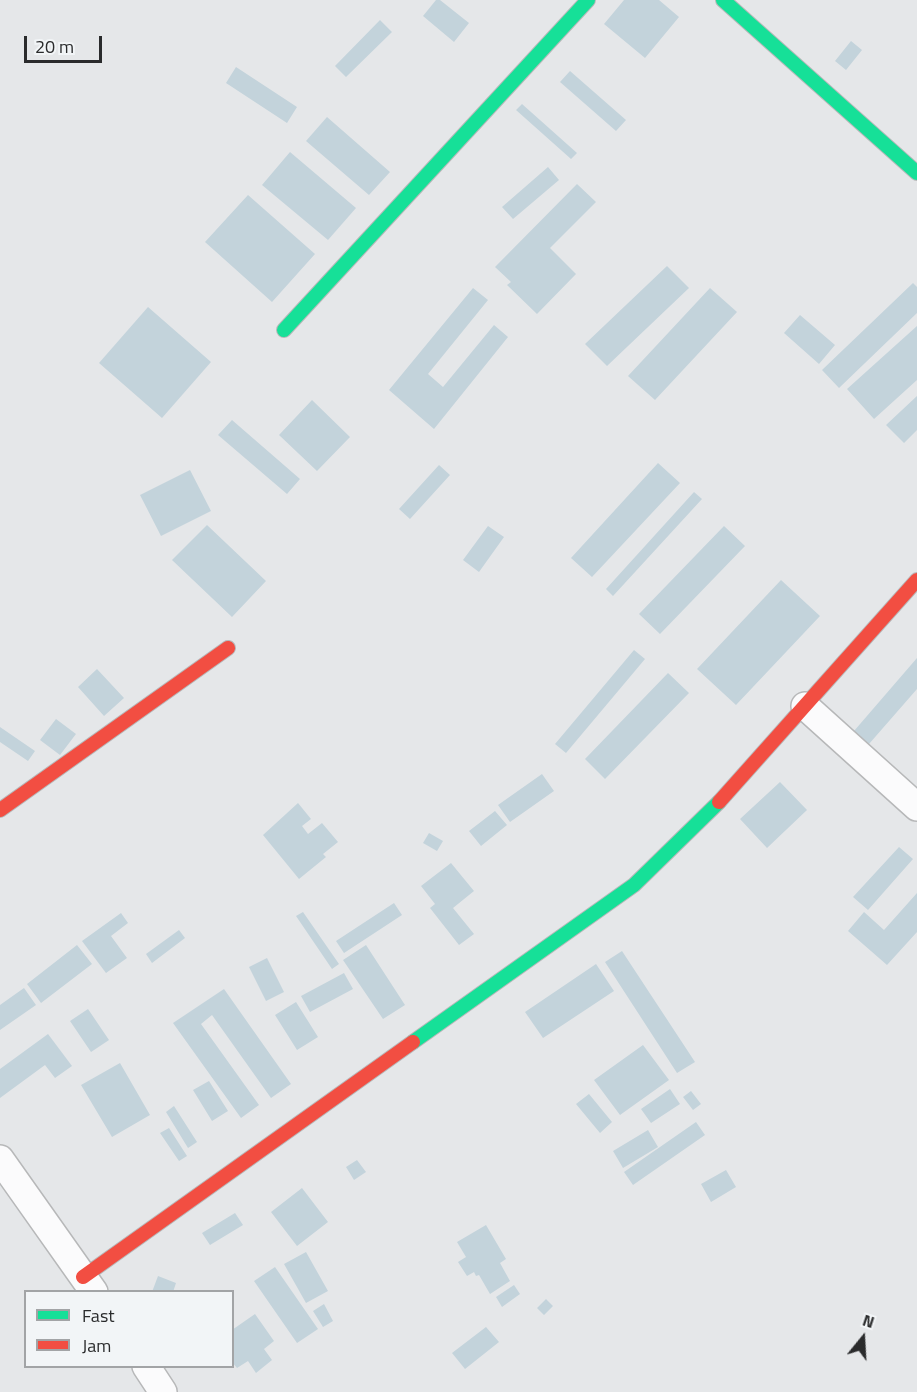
<!DOCTYPE html>
<html>
<head>
<meta charset="utf-8">
<style>
	body { margin:0 }
	#map { position:relative; width:917px; height:1392px; overflow:hidden; background:#e5e7e9; font-family:"Titillium Web",sans-serif }
	canvas { display:block }
	.legend { position:absolute; left:24px; top:1290px; width:210px; height:78px; box-sizing:border-box; background:#f2f5f7; border:2px solid #a2a4a6; margin:0; padding:8px 10px; list-style:none; font-size:18px; color:#2a2b2c }
	.legend li { display:flex; align-items:center; gap:12px; height:30px }
	.legend b { width:30px; border:2px solid #a2a4a6 }
	.north { position:absolute; left:833px; top:1308px; width:60px; height:60px; -webkit-text-stroke:4px #f2f5f7; paint-order:stroke; rotate:18deg; font-size:16px; font-weight:700; line-height:24px; text-align:center; color:#2a2b2c }
	.north::after { content:''; display:block; margin:auto; width:21px; height:27px; background:#2a2b2c; clip-path:polygon(50% 0,100% 100%,50% 72%,0 100%) }
	.scale { position:absolute; left:24px; top:36px; width:78px; height:27px; box-sizing:border-box; border:3px solid #2a2b2c; border-top:0; padding-left:8px; font-size:18px; line-height:21px; white-space:nowrap; color:#2a2b2c; -webkit-text-stroke:4px #f2f5f7; paint-order:stroke }
</style>
</head>
<body>
<div id="map">
<canvas width="917" height="1392"></canvas>
<ul class="legend">
<li><b style="height:8px;background:#16e098"></b>Fast</li>
<li><b style="height:8px;background:#f24e42"></b>Jam</li>
</ul>
<div class="north">N</div>
<div class="scale">20 m</div>
</div>
<script>
const ctx = document.querySelector('canvas').getContext('2d');
ctx.lineJoin = 'round';
function fillPath(path, color) { ctx.fillStyle = color; ctx.fill(path, 'evenodd'); }
const poly = rows => new Path2D(rows.map(r => 'M' + r).join(''));
function strokePath(path, color, width, dash) { ctx.strokeStyle = color; ctx.lineWidth = width; ctx.lineCap = dash ? 'butt' : 'round'; ctx.setLineDash(dash || []); ctx.stroke(path); }
const building = poly([
	[436,0,440,0,469,23,454,42,423,16],
	[624,0,659,0,679,17,645,58,604,24],
	[380,20,392,32,346,77,335,66],
	[851,41,862,50,846,70,835,61],
	[236,67,297,107,287,123,226,83],
	[570,71,626,120,616,131,560,82],
	[522,104,577,153,571,159,516,110],
	[327,117,390,172,369,195,306,141],
	[290,152,356,208,328,240,262,185],
	[548,167,559,180,513,219,502,207],
	[577,184,596,202,550,248,576,274,537,314,507,285,511,282,495,267],
	[248,195,315,254,272,302,205,242],
	[667,266,689,288,607,366,585,344],
	[913,283,917,287,917,313,839,388,822,370],
	[473,288,488,300,428,374,443,387,494,325,508,337,434,429,389,390],
	[710,288,737,312,655,400,628,376],
	[148,307,211,362,162,418,99,363],
	[800,315,835,345,819,364,784,333],
	[917,326,917,380,874,419,847,389],
	[917,396,917,430,904,443,886,425],
	[312,400,350,437,317,471,279,435],
	[232,420,300,479,287,494,218,435],
	[658,463,680,483,592,577,571,558],
	[439,465,450,475,410,519,399,509],
	[190,470,211,511,161,536,140,495],
	[694,492,702,499,613,596,606,589],
	[207,525,266,581,232,617,172,560],
	[488,526,504,537,479,572,463,560],
	[724,526,745,546,660,634,639,614],
	[781,580,820,616,736,705,697,669],
	[634,650,645,659,566,753,555,744],
	[917,658,917,689,869,744,854,731],
	[97,669,124,698,104,716,78,687],
	[668,673,689,693,605,779,585,759],
	[56,719,76,734,60,755,40,740],
	[0,727,35,751,28,761,0,742],
	[542,774,554,791,510,822,498,805],
	[780,782,807,810,767,848,740,819],
	[298,803,311,819,302,826,308,834,322,823,338,842,323,854,326,857,299,879,263,835],
	[495,811,507,825,481,846,469,831],
	[429,833,443,841,437,851,423,843],
	[899,847,913,859,868,910,853,897],
	[451,863,474,891,453,908,474,934,459,945,430,908,435,904,421,886],
	[917,893,917,932,887,965,848,931,864,912,884,930],
	[394,903,402,915,344,953,336,941],
	[303,912,339,964,332,969,296,916],
	[121,913,128,923,111,936,127,958,106,973,82,941],
	[179,930,185,938,152,963,146,954],
	[77,945,92,964,41,1003,27,984],
	[366,945,405,1005,383,1019,343,960],
	[622,951,695,1062,677,1073,605,962],
	[267,958,284,992,266,1001,249,967],
	[596,964,614,991,543,1038,525,1012],
	[344,973,353,989,310,1012,301,996],
	[24,988,36,1005,0,1030,0,1005],
	[224,989,291,1084,271,1098,212,1015,201,1024,259,1105,241,1118,173,1023],
	[296,1002,318,1037,297,1050,275,1015],
	[88,1009,109,1040,91,1052,70,1021],
	[48,1034,72,1066,55,1078,45,1065,0,1098,0,1069],
	[643,1045,669,1080,620,1115,594,1080],
	[120,1063,150,1115,112,1137,81,1085],
	[209,1081,228,1111,212,1121,193,1090],
	[670,1089,680,1104,651,1123,641,1109],
	[691,1091,701,1104,693,1110,683,1097],
	[589,1094,612,1122,600,1133,576,1104],
	[174,1106,197,1142,188,1148,166,1112],
	[696,1122,705,1135,633,1185,624,1172],
	[169,1128,187,1156,179,1161,160,1133],
	[648,1130,658,1147,623,1168,613,1151],
	[357,1160,366,1172,354,1180,346,1167],
	[726,1170,736,1187,711,1202,701,1184],
	[302,1188,328,1222,297,1246,271,1212],
	[235,1213,243,1225,210,1245,202,1233],
	[486,1225,506,1259,500,1263,510,1281,490,1294,479,1275,476,1276,474,1272,467,1276,458,1262,466,1257,457,1242],
	[306,1252,328,1291,306,1303,284,1264],
	[275,1267,318,1329,297,1343,254,1281],
	[158,1276,176,1283,173,1292,152,1292],
	[514,1285,520,1294,502,1307,496,1297],
	[546,1299,553,1306,544,1315,537,1308],
	[324,1304,333,1321,323,1327,313,1311],
	[255,1314,274,1341,264,1349,272,1360,256,1373,248,1361,237,1368,232,1362,232,1330],
	[486,1327,499,1342,465,1369,452,1353]
]);
const street = poly([
	[805,706,917,807],
	[0,1159,94,1292],
	[146,1366,163,1392]
]);
const fast = poly([
	[723,0,917,173],
	[284,330,588,0],
	[413,1042,634,885,719,802]
]);
const jam = poly([
	[719,802,917,580],
	[0,810,228,648],
	[83,1277,413,1042]
]);
fillPath(building, '#c3d3db');
strokePath(street, '#b7b8b9', 30);
strokePath(fast, '#b7b8b9', 16);
strokePath(jam, '#b7b8b9', 16);
strokePath(street, '#fbfbfc', 27);
strokePath(fast, '#16e098', 14);
strokePath(jam, '#f24e42', 14);
</script>
</body>
</html>
